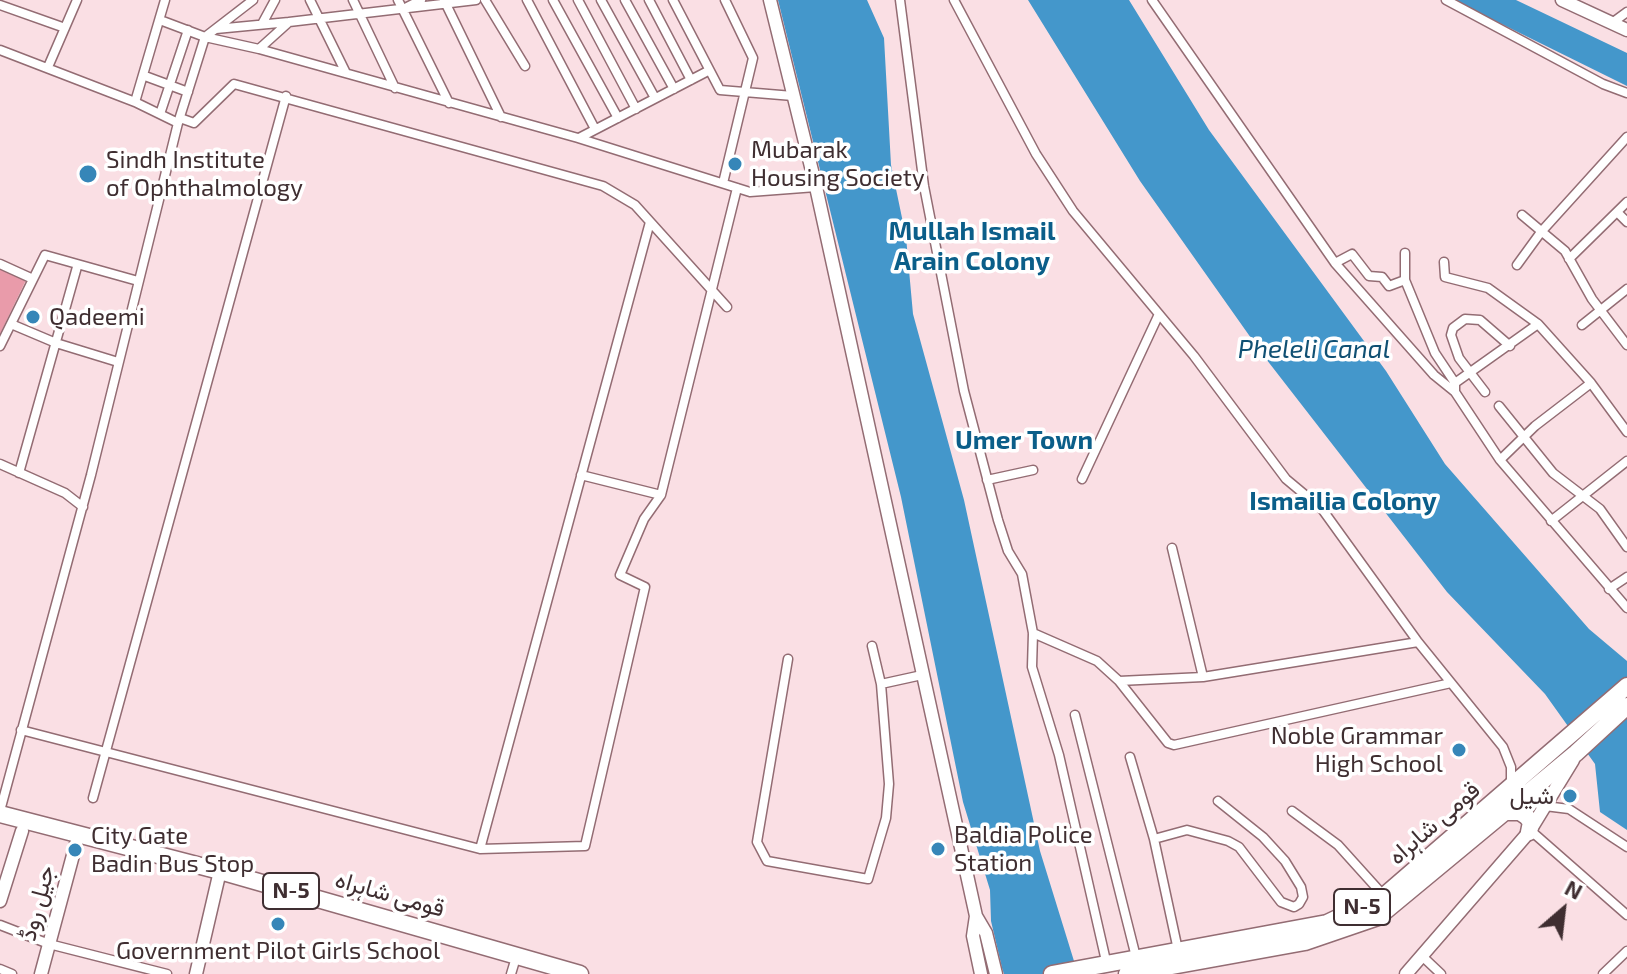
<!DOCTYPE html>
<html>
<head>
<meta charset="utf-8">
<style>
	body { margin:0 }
	#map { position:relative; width:1627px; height:974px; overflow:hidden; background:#fadfe4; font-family:"Exo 2",sans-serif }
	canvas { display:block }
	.north { position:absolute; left:1523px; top:870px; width:80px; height:80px; -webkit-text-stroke:6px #fff; paint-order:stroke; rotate:28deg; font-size:22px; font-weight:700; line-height:32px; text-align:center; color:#3f2e31 }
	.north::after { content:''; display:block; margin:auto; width:28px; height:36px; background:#3f2e31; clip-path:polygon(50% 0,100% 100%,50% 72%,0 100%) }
</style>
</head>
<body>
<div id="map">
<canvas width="1627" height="974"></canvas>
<div class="north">N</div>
</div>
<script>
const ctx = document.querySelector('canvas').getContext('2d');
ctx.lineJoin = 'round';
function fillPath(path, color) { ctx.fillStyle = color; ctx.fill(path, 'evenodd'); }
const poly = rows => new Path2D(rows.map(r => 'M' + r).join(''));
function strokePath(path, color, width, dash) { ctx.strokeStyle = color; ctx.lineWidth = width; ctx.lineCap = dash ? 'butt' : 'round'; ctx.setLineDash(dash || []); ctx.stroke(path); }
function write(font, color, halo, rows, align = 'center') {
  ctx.font = font + ' "Exo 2",Vazirmatn,sans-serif'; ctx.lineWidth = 7; ctx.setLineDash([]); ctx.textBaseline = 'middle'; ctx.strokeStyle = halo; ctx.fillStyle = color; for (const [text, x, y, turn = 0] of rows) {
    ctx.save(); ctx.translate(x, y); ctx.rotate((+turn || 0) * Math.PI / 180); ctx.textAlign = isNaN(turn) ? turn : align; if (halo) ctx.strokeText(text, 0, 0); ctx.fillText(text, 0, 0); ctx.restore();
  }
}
const green = poly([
	[0,267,26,280,0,334]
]);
const water = poly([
	[778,0,867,0,884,38,891,165,906,237,913,314,964,500,1040,851,1078,974,1004,974,1002,968,991,921,990,890,963,802,901,497],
	[1028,0,1129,0,1209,130,1386,371,1445,464,1589,629,1627,661,1627,830,1600,812,1595,764,1545,694,1447,592,1263,355,1140,181],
	[1453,0,1516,0,1627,53,1627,86]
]);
const street = poly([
	[310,0,345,71],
	[353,0,395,88],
	[398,0,449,103],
	[444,0,501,117],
	[485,0,525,66],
	[527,0,595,129],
	[553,0,618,118],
	[578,0,636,109],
	[601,0,655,98],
	[625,0,674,89],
	[649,0,691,80],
	[673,0,720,90,793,96],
	[900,0,924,186,964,391,998,520,1008,551,1022,574,1033,633,1032,667,1059,755,1106,961],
	[954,0,1036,154,1073,211,1194,356,1286,479,1322,509,1418,642],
	[1152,0,1335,263,1434,375,1455,392],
	[1446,0,1603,84,1627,93],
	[0,5,65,28],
	[407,7,421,0],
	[160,20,205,37,259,49,289,22,476,0],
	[1612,23,1627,12],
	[262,24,275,0],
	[216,29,289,22],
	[259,49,578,138,750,192,816,187],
	[0,50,135,102,178,123],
	[48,67,77,0],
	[145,76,188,92],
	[135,102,165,0],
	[160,114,188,30],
	[180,118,194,123,234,84,603,186,635,205,727,307],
	[579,138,708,71],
	[723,183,753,58,725,0],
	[1617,212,1627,222],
	[1522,215,1565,251,1592,299,1627,345],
	[1405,253,1405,280,1435,353,1455,383,1455,392,1500,460,1627,608],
	[1569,259,1627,202],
	[1444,262,1445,277,1488,288,1538,324],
	[1335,263,1352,254,1369,276,1382,277,1389,286,1405,280],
	[0,264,33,279],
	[1517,265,1541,232,1627,137],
	[11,324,56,343,118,362],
	[1582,325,1627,289],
	[0,346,45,255,138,281],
	[1455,383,1538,324,1591,383,1627,432],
	[1485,392,1459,358,1451,335,1453,328,1465,319,1480,320,1510,346],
	[1499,406,1553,473,1600,509,1627,547],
	[1500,460,1535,426,1591,383],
	[0,464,65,493,83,507],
	[19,473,77,267],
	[581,475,661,495,737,188],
	[1082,479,1159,314],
	[987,480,1033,470],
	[1551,521,1627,461],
	[1172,548,1203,677],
	[1609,589,1627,577],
	[1033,633,1097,661,1119,681,1203,677,1418,642,1503,747,1511,767,1511,783],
	[788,659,757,842,767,861,868,879,886,818,889,784,881,684,872,646],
	[1119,681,1168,743,1174,745,1451,683],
	[881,684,922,675],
	[1075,715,1136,957],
	[21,730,480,849,585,846,645,587,620,575,644,519,661,495],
	[1130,757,1154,839,1178,950],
	[93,798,286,96],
	[1545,806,1569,809,1627,847],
	[0,811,91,475,178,123,205,37,253,0],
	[1292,811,1338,845,1384,896],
	[1530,830,1627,915],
	[1154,839,1187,830,1228,841,1239,847,1281,902,1294,907,1299,904,1303,897,1301,887,1285,861,1263,837,1218,801],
	[480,849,650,222],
	[0,925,49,944,167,974],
	[1422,956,1441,974],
	[0,969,12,974],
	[511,974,514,964],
	[1603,974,1627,951]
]);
const secondary = poly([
	[1562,0,1627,30],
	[0,901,22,831],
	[41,974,76,844],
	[196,974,220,871],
	[1406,974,1529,832,1573,760]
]);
const primary = poly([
	[770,0,816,187,976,916,986,933,996,974],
	[976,916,973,936,981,974]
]);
const highway = poly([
	[1506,812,1520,812,1526,816,1531,822,1529,832],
	[0,814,220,871,580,974],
	[1052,974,1327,923,1384,896,1627,686],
	[1127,974,1305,942,1378,917,1576,753,1627,706]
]);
const markers = [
	[735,164,8,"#3686b8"],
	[88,174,10,"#3686b8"],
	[33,317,8,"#3686b8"],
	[1459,750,8,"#3686b8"],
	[1570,796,8,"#3686b8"],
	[938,849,8,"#3686b8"],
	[75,850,8,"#3686b8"],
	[278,924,8,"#3686b8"]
];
const shields = [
	[291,891,56],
	[1362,907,56]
];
const shieldNames = [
	["N-5",291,891],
	["N-5",1362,907]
];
const poiNames = [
	["Mubarak",751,150],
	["Housing Society",751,178],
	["Sindh Institute",106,160],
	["of Ophthalmology",106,188],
	["Qadeemi",49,317],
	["Noble Grammar",1443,736,"right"],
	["High School",1443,764,"right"],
	["شیل",1554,796,"right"],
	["Baldia Police",954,835],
	["Station",954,863],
	["City Gate",91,836],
	["Badin Bus Stop",91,864],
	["Government Pilot Girls School",278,951,"center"]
];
const streetNames = [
	["قومی شاہراہ",1434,823,-41],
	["قومی شاہراہ",390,894,16],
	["جیل روڈ",37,903,-75]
];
const neighbourhoodNames = [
	["Mullah Ismail",972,231],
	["Arain Colony",972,261],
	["Umer Town",1024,440],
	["Ismailia Colony",1343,501]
];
const waterNames = [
	["Pheleli Canal",1314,349]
];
fillPath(green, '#e99baa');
fillPath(water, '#4497cb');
strokePath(street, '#936c73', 11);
strokePath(secondary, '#936c73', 15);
strokePath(primary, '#936c73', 15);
strokePath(highway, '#936c73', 19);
strokePath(street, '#fff', 8);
strokePath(secondary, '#fff', 12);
strokePath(primary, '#fff', 12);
strokePath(highway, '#fff', 16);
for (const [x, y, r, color] of markers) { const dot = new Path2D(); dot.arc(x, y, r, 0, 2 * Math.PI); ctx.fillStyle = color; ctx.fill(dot); strokePath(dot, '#fff', 3); }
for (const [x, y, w] of shields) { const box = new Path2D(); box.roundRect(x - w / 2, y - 18, w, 36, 6); ctx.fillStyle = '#fff'; ctx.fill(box); strokePath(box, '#3f2e31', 2); }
write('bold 22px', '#3f2e31', null, shieldNames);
write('24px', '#3f2e31', '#fff', poiNames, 'left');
write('24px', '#3f2e31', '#fff', streetNames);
write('bold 26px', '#0b5e89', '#fff', neighbourhoodNames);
write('italic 26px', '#105073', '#fff', waterNames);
</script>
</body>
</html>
